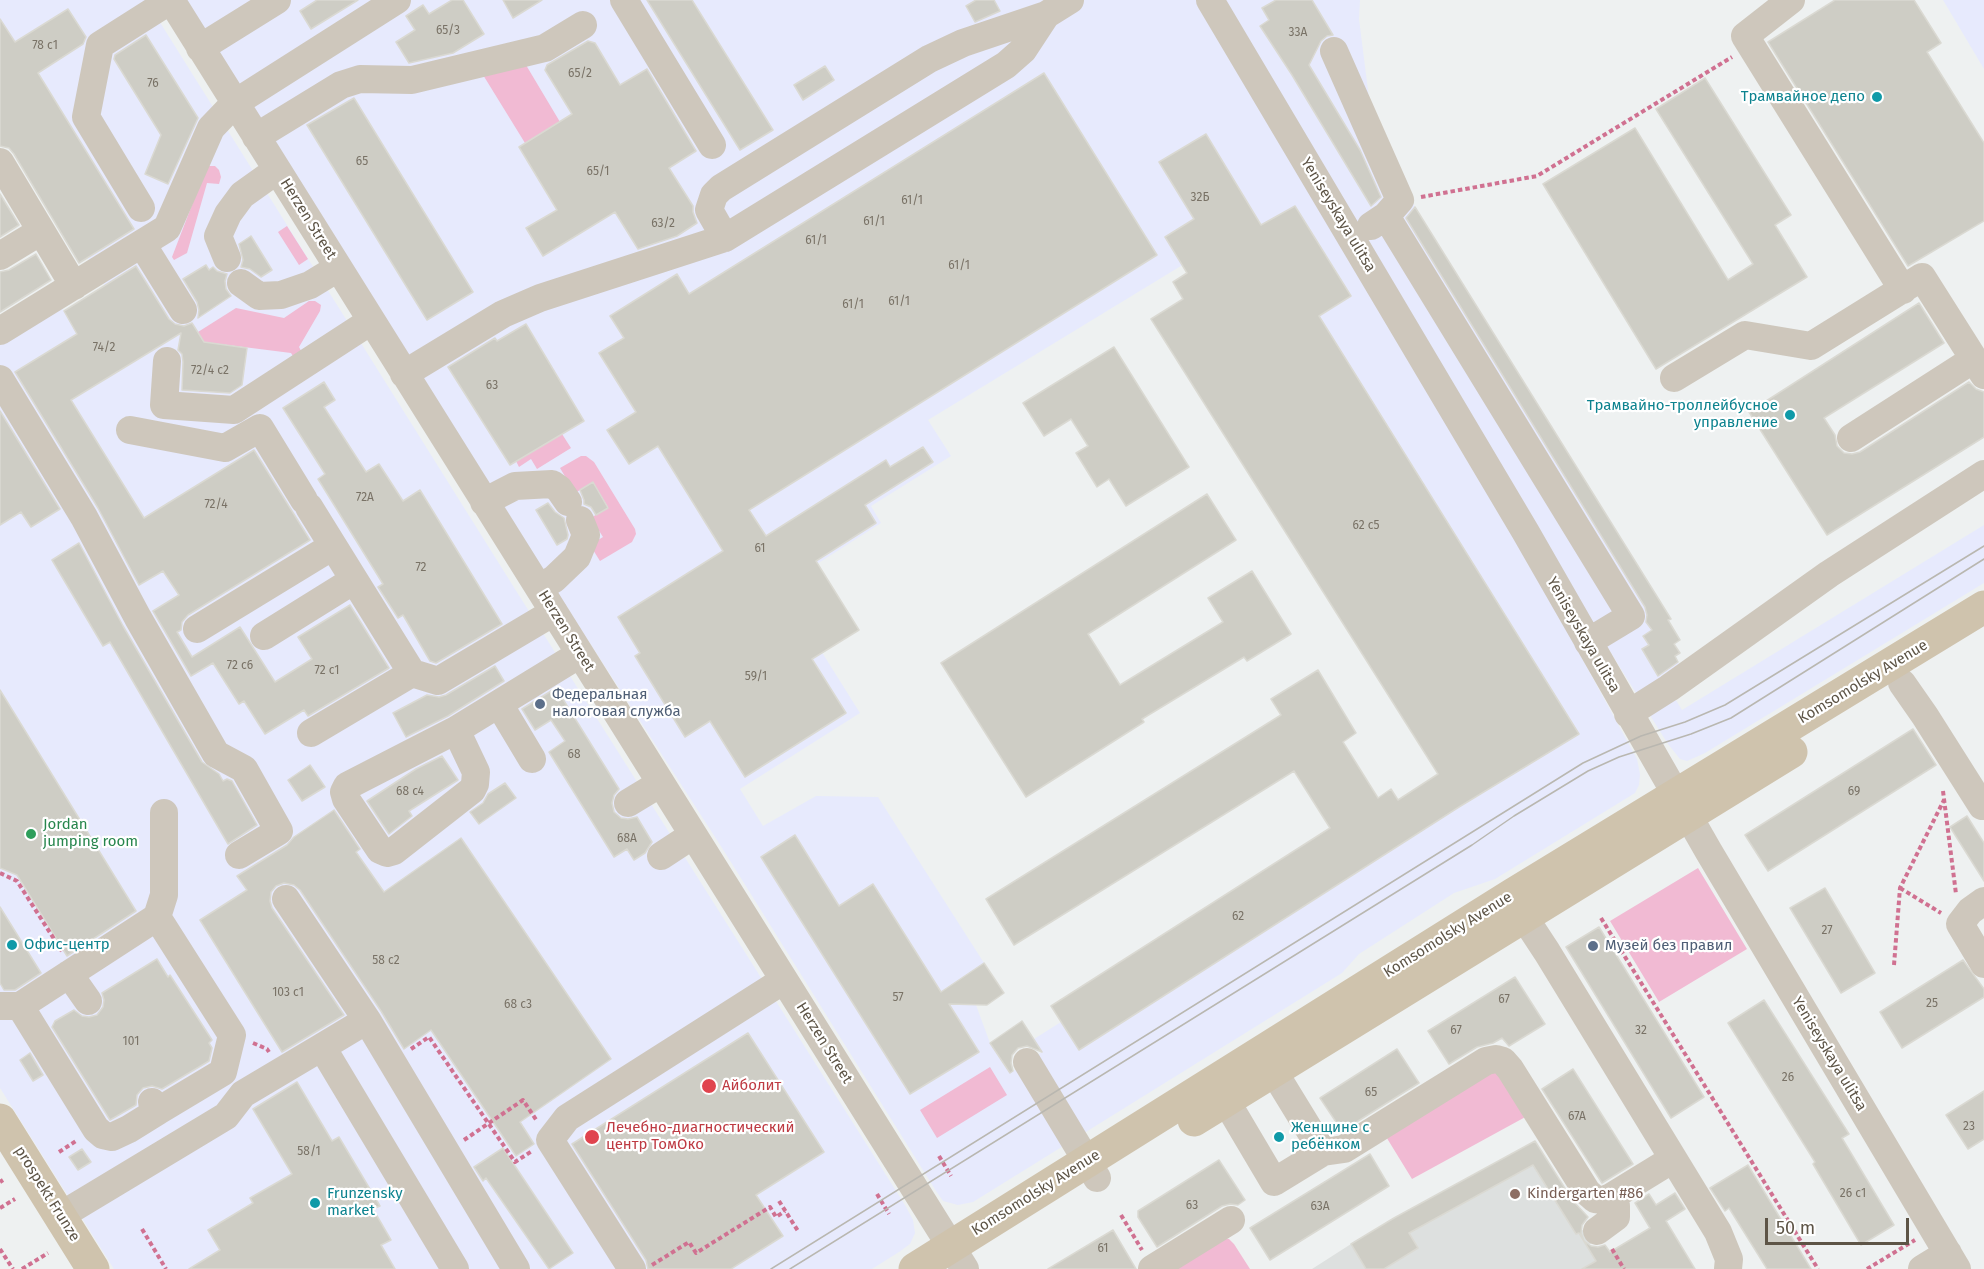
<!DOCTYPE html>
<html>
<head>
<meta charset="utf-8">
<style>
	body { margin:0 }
	#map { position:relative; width:1984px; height:1269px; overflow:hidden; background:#eef1f1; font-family:"Fira Sans",sans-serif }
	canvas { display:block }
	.scale { position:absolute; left:1765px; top:1218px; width:144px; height:27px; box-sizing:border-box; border:3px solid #5d5446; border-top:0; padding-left:8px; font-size:18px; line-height:21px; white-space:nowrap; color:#5d5446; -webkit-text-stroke:4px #fff; paint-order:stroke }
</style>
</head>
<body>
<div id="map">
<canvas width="1984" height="1269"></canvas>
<div class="scale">50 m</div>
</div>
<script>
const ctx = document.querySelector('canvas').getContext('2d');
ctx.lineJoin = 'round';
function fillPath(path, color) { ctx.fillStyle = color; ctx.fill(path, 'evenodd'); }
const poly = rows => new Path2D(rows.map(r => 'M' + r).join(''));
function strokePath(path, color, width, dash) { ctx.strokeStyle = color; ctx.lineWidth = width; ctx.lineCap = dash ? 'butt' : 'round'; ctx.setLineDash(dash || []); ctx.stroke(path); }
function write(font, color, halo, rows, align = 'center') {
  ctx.font = font + ' "Fira Sans",sans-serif'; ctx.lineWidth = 4.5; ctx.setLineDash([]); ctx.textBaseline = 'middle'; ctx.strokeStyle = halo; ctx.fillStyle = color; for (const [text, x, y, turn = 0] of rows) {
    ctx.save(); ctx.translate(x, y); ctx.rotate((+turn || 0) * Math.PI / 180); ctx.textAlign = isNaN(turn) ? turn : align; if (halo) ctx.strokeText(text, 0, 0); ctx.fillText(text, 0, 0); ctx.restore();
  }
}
const commercial = poly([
	[0,0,146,0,520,597,905,1205,913,1220,915,1233,910,1244,899,1252,872,1269,114,1269,0,1088,0,343,60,304,65,313,106,288,13,137,0,22],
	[179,0,1196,0,1529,561,1637,759,1640,774,1639,785,1635,793,1495,879,1454,893,1359,954,1342,973,973,1202,958,1205,943,1201,936,1191,724,851,241,102],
	[1295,206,1351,295,1319,316,1579,734,1459,807,1079,1049,1061,1022,1034,1039,1042,1052,1010,1073,990,1043,976,1005,984,963,878,797,816,796,763,826,740,789,860,713,781,587,881,523,871,506,951,456,928,420,1258,219,1263,226],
	[1224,0,1360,0,1359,19,1371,114,1415,207,1671,619,1667,621,1680,640,1674,644,1680,653,1675,657,1679,664,1661,676,1682,710,1984,525,1984,583,1705,753,1687,761,1680,759,1668,744,1611,653],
	[1943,0,1984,0,1984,69]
]);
const education = poly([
	[1533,1165,1576,1234,1593,1224,1601,1238,1587,1246,1601,1269,1312,1269,1351,1244,1362,1262,1409,1233]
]);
const green = poly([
	[523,60,560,122,525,143,480,70],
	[207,166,215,166,219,170,221,177,219,184,207,183,187,253,174,260,172,257],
	[287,226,308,259,299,265,278,232],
	[309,301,315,301,321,305,320,311,299,347,307,362,300,367,291,353,204,342,198,332,236,308,284,318],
	[562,434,571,448,537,469,531,459,519,467,516,461],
	[581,456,586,456,594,462,635,529,636,534,632,542,600,561,590,545,603,537,591,518,608,507,593,482,575,493,560,468],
	[1698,868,1747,949,1659,1002,1610,921],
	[990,1067,1007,1095,937,1138,920,1110],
	[1495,1069,1529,1115,1412,1179,1385,1135],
	[1223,1238,1229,1239,1234,1244,1250,1269,1173,1269]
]);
const building = poly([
	[317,0,358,0,311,29,300,11,317,0],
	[452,0,463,0,484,34,453,53,409,63,396,42,415,30,406,16,423,5,429,14,452,0],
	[503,0,542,0,513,18,503,0],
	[647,0,692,0,773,130,740,150,647,0],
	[976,0,994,0,1000,11,975,22,966,6,976,0],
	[1276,0,1312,0,1333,35,1327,36,1321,41,1309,65,1360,150,1381,197,1371,206,1292,75,1260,26,1269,20,1262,8,1276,0],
	[1835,0,1914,0,1941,43,1927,52,1984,143,1984,221,1908,266,1768,42,1835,0],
	[68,9,86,37,83,44,38,73,134,229,79,263,14,154,9,148,0,146,0,19,15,42,68,9],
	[146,35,198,118,168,184,145,174,161,135,114,59,115,55,146,35],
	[588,41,595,43,620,85,647,69,696,151,669,168,693,206,693,212,697,223,677,236,638,249,615,212,543,256,526,228,557,210,519,147,572,114,545,70,547,65,588,41],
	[825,66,834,80,803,100,794,85,825,66],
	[1044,73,1157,255,749,510,766,536,886,460,890,467,923,447,933,462,865,505,876,523,816,561,859,630,812,659,846,713,745,777,710,721,685,737,635,656,640,653,618,617,723,551,658,446,629,464,607,430,636,412,599,353,624,338,610,316,677,274,689,294,1044,73],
	[1705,78,1791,215,1775,225,1807,277,1656,369,1543,184,1635,128,1728,280,1753,264,1656,109,1705,78],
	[354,98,473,292,427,320,307,125,354,98],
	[1206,134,1261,225,1295,206,1351,296,1319,316,1579,734,1459,807,1079,1050,1051,1006,1330,828,1294,771,1014,945,986,899,1281,715,1271,699,1318,670,1356,733,1343,742,1378,798,1391,789,1398,800,1438,774,1151,319,1183,299,1173,282,1187,273,1165,237,1194,219,1159,162,1206,134],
	[0,194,19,225,0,237,0,194],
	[1415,207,1671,619,1668,620,1680,640,1674,644,1680,653,1675,656,1678,662,1658,676,1642,649,1649,645,1643,636,1652,630,1646,622,1647,615,1645,607,1406,218,1415,207],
	[251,236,272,270,261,277,250,269,241,267,243,260,239,244,251,236],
	[36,254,51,280,0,312,0,272,9,270,36,254],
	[206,265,209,270,213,267,217,271,227,274,225,281,226,289,231,296,198,318,199,310,197,302,183,279,206,265],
	[136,266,169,319,175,324,184,326,192,323,204,342,247,348,242,385,230,393,182,390,183,362,182,354,178,350,181,333,71,400,144,518,254,450,310,540,188,615,182,622,181,630,177,632,192,657,240,627,275,682,312,659,298,637,350,605,389,668,308,716,304,710,265,734,244,701,239,704,213,663,191,676,153,611,179,595,163,571,139,585,98,508,15,372,77,334,64,311,136,266],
	[1919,303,1944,343,1824,418,1835,435,1837,446,1844,453,1852,454,1860,452,1969,382,1976,389,1984,392,1984,437,1827,535,1749,412,1919,303],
	[526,324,584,421,510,465,448,367,495,338,497,341,526,324],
	[1114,347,1189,467,1126,506,1109,479,1097,487,1076,453,1088,446,1071,419,1044,436,1023,403,1114,347],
	[324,382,335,400,324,407,366,472,379,464,403,501,420,490,502,624,436,663,430,661,403,615,398,618,378,587,383,584,318,479,325,474,283,408,324,382],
	[0,411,60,509,31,527,21,512,0,525,0,411],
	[593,482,608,508,596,515,591,507,584,504,584,500,580,490,593,482],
	[1207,494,1236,540,1088,634,1120,685,1223,622,1208,598,1252,571,1291,634,1247,661,1244,657,1142,719,1144,722,1026,797,941,663,1207,494],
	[548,503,555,512,564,518,568,535,567,539,557,545,536,510,548,503],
	[79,543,123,626,202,762,219,774,223,781,227,779,232,781,257,825,228,844,110,642,103,646,52,560,79,543],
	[495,666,504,681,448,716,406,737,393,713,427,695,439,697,446,695,495,666],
	[556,688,619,789,614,795,612,803,614,812,621,818,628,819,637,817,652,842,645,853,634,860,627,849,614,857,549,752,565,741,551,720,535,730,522,709,556,688],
	[0,690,136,911,67,956,17,875,0,868,0,690],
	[1913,729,1936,765,1768,871,1745,835,1913,729],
	[442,756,458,780,409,811,412,816,389,834,367,801,416,769,442,756],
	[310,765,325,787,302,801,288,780,310,765],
	[505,783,516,798,479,824,470,812,483,803,488,794,505,783],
	[334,810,360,849,356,852,384,892,461,838,611,1059,520,1122,534,1144,516,1156,431,1030,404,1049,381,1011,300,890,294,885,284,883,276,886,271,892,270,901,272,908,344,1015,282,1052,200,920,247,890,237,876,287,845,294,837,334,810],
	[1967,816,1984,843,1984,881,1950,827,1967,816],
	[795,835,839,906,873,884,941,992,984,963,1004,993,987,1005,949,1004,979,1052,910,1094,761,857,795,835],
	[1825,888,1875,973,1841,993,1790,908,1825,888],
	[0,907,41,973,15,990,4,990,0,983,0,907],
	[1599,927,1704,1097,1671,1118,1566,947,1599,927],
	[157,959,168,977,170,975,212,1040,209,1043,212,1048,209,1061,162,1089,152,1086,143,1088,137,1095,136,1105,110,1120,52,1027,55,1021,74,1010,82,1016,89,1017,97,1015,103,1007,104,1000,102,993,157,959],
	[1963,960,1984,989,1984,997,1902,1048,1880,1012,1963,960],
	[1515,977,1545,1024,1509,1046,1502,1038,1493,1043,1477,1047,1449,1064,1428,1031,1515,977],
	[1764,1000,1849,1134,1842,1138,1894,1225,1861,1245,1813,1164,1815,1162,1728,1023,1764,1000],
	[1022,1021,1042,1052,1027,1046,1018,1048,1012,1055,1011,1063,1013,1071,1010,1073,990,1043,1022,1021],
	[748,1033,824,1152,756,1195,783,1236,731,1269,648,1269,646,1260,572,1144,748,1033],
	[1397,1049,1419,1083,1342,1131,1320,1098,1397,1049],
	[30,1053,43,1075,33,1081,20,1060,30,1053],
	[1573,1069,1633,1164,1602,1183,1542,1089,1573,1069],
	[297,1082,332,1141,339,1137,380,1206,373,1209,391,1240,381,1245,395,1269,189,1269,220,1250,208,1230,253,1203,250,1198,292,1174,253,1109,297,1082],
	[1984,1091,1984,1139,1968,1149,1946,1115,1984,1091],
	[1535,1141,1573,1201,1588,1217,1582,1225,1581,1233,1584,1241,1591,1246,1598,1247,1605,1245,1610,1252,1650,1228,1635,1203,1649,1194,1656,1205,1675,1193,1685,1209,1666,1221,1695,1269,1582,1269,1596,1261,1579,1233,1576,1234,1533,1165,1409,1233,1418,1248,1384,1269,1366,1269,1351,1244,1394,1218,1535,1141],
	[503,1148,573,1253,549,1269,486,1178,483,1181,474,1167,503,1148],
	[82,1149,91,1162,78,1170,69,1157,82,1149],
	[1370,1154,1389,1186,1270,1260,1250,1228,1370,1154],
	[1219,1160,1245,1200,1238,1205,1230,1204,1222,1206,1157,1247,1138,1217,1138,1211,1219,1160],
	[1748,1165,1811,1269,1767,1269,1729,1208,1725,1211,1710,1188,1748,1165],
	[1113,1230,1136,1269,1048,1269,1113,1230]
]);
const path = poly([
	[1421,197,1537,176,1732,57],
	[1943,791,1956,894],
	[0,873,17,881,63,953],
	[1900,888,1941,913],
	[1601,918,1818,1269],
	[1894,965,1900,888,1944,800],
	[253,1043,267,1049,269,1052],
	[411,1049,429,1037,515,1162,532,1151],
	[464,1140,523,1100,537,1121],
	[59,1152,76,1141],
	[939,1156,951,1176],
	[0,1182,3,1180],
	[877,1194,889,1214],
	[779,1201,798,1231],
	[0,1208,15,1199],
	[1121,1215,1142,1250],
	[142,1229,166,1269],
	[0,1249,13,1269],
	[1612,1249,1624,1269],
	[652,1265,689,1242,696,1253,770,1207,776,1217,785,1211],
	[22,1269,48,1253],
	[1867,1269,1915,1240]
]);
const minor = poly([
	[171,0,965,1269],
	[624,0,712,145],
	[1210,0,1525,531,1709,852,1957,1269],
	[1791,0,1745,36,1903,290],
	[200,48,277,0],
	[1334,51,1400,200,1386,216,1371,226],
	[256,137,341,85,360,79,412,80,545,48,583,25],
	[0,162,74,286],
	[141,208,86,117,100,45,171,0],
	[1386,216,1631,616,1588,642],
	[725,238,709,210,714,195,721,188,929,59,963,43,1046,15,1070,0],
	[142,244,183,310],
	[0,256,41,231],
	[227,258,218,236,228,214,242,195,277,170],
	[241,283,259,296,281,295,310,285,338,268],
	[0,331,167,228,211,128,235,103,397,0],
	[167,361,164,405,234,410,371,321],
	[404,374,503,314,540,298,725,238,1006,65,1023,50,1046,15],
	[1674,378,1745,335,1811,346,1922,277,1984,375],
	[0,379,84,517,138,618,216,754,244,769,279,831,239,855],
	[130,430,225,448,260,428,304,500],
	[1851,438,1974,359],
	[484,502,515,486,552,484,559,489,568,502],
	[309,507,412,673,438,681,554,612],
	[539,588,554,579,577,557,586,535,580,520],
	[197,629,333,546],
	[264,636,354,580],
	[1902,683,1925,716,1982,806,1984,805],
	[499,704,532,759],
	[1628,714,1669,688,1829,574,1984,474],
	[456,730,476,772,475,784,472,790,394,851,387,853,380,850,346,799,344,792,347,786,456,730,580,654],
	[311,733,412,673],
	[628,803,661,783],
	[661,856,693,835],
	[286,899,367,1020,322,1047],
	[1984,901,1970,911,1960,924,1984,964],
	[1524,917,1547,952,1718,1232,1729,1259,1728,1269],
	[69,974,88,1001],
	[0,1006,20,1006,157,917,164,895,164,813],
	[20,1006,96,1129,103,1135,112,1137,129,1129,158,1111],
	[367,1020,516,1269],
	[1027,1062,1097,1178],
	[1226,1101,1274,1182,1323,1152,1274,1072],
	[152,1102,158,1111,223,1072,232,1035,157,917],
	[1323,1152,1344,1149,1486,1061,1496,1059,1503,1061,1510,1069,1587,1192,1595,1199,1603,1200,1611,1197,1673,1159],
	[60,1216,226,1116,243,1094,322,1047,455,1269],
	[1597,1231,1616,1217,1616,1206,1611,1197],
	[632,1269,550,1140,567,1118,784,980],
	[1152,1269,1231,1220],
	[1922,1269,1948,1253]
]);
const major = poly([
	[0,1120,93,1269],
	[1194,1120,1791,752],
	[915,1269,1512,895,1984,607]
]);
const tram = poly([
	[771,1269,1583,763,1641,736,1685,722,1725,705,1984,546],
	[790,1269,1472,845,1514,816,1588,771,1619,757,1691,734,1731,718,1984,559]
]);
const markers = [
	[1877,97,6,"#0f9aa8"],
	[1790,415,6,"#0f9aa8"],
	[540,704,6,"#5c6f8a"],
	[31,834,6,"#2e9e5b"],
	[12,945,6,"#0f9aa8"],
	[1593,946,6,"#5c6f8a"],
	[709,1086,8,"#e0444e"],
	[592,1137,8,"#e0444e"],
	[1279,1137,6,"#0f9aa8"],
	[1515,1194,6,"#8d6e63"],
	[315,1203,6,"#0f9aa8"]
];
const numberNames = [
	["65/3",448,31],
	["33А",1298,33],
	["78 с1",45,46],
	["65/2",580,74],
	["76",153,84],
	["65",362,162],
	["65/1",598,172],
	["32Б",1200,198],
	["61/1",912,201],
	["61/1",874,222],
	["63/2",663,224],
	["61/1",816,241],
	["61/1",959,266],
	["61/1",899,302],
	["61/1",853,305],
	["74/2",104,348],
	["72/4 с2",210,371],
	["63",492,386],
	["72А",365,498],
	["72/4",216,505],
	["62 с5",1366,526],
	["61",760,549],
	["72",421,568],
	["72 с6",240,666],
	["72 с1",327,671],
	["59/1",756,677],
	["68",574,755],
	["68 с4",410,792],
	["69",1854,792],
	["68А",627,839],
	["62",1238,917],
	["27",1827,931],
	["58 с2",386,961],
	["103 с1",288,993],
	["57",898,998],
	["67",1504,1000],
	["25",1932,1004],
	["68 с3",518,1005],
	["67",1456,1031],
	["32",1641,1031],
	["101",131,1042],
	["26",1788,1078],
	["65",1371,1093],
	["67А",1577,1117],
	["23",1969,1127],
	["58/1",309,1152],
	["26 с1",1853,1194],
	["63",1192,1206],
	["63А",1320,1207],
	["61",1103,1249]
];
const cultureNames = [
	["Трамвайное депо",1865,97,"right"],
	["Трамвайно-троллейбусное",1778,406,"right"],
	["управление",1778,423,"right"],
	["Офис-центр",24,945],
	["Женщине с",1291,1128],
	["ребёнком",1291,1145],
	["Frunzensky",327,1194],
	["market",327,1211]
];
const streetNames = [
	["Yeniseyskaya ulitsa",1338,215,59],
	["Herzen Street",308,219,58],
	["Herzen Street",566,631,58],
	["Yeniseyskaya ulitsa",1583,635,60],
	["Komsomolsky Avenue",1863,682,-31],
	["Komsomolsky Avenue",1448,935,-32],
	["Herzen Street",824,1043,58],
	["Yeniseyskaya ulitsa",1829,1054,59],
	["Komsomolsky Avenue",1036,1193,-32],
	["prospekt Frunze",47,1194,58]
];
const serviceNames = [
	["Федеральная",552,695],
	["налоговая служба",552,712],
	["Музей без правил",1605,946]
];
const leisureNames = [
	["Jordan",43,825],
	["jumping room",43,842]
];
const healthNames = [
	["Айболит",722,1086],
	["Лечебно-диагностический",606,1128],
	["центр ТомОко",606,1145]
];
const educationNames = [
	["Kindergarten #86",1527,1194]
];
fillPath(commercial, '#e7eafd');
fillPath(education, '#dde0df');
fillPath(green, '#f1bad3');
fillPath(building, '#cecdc5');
strokePath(building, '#dad9d2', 1.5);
strokePath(path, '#d07191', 4, [4.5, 3]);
strokePath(minor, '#cec7bc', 28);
strokePath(major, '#cfc3ad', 33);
strokePath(tram, '#b9b7b0', 1.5);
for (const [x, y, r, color] of markers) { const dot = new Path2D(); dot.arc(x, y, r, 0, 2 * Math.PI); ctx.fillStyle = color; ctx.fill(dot); strokePath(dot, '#fff', 2); }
write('12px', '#797266', null, numberNames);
write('15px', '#0d838f', '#fff', cultureNames, 'left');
write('15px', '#5d5446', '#fff', streetNames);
write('15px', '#4e5e75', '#fff', serviceNames, 'left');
write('15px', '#27864d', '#fff', leisureNames, 'left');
write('15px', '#be3a42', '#fff', healthNames, 'left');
write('15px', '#785e54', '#fff', educationNames, 'left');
</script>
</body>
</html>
